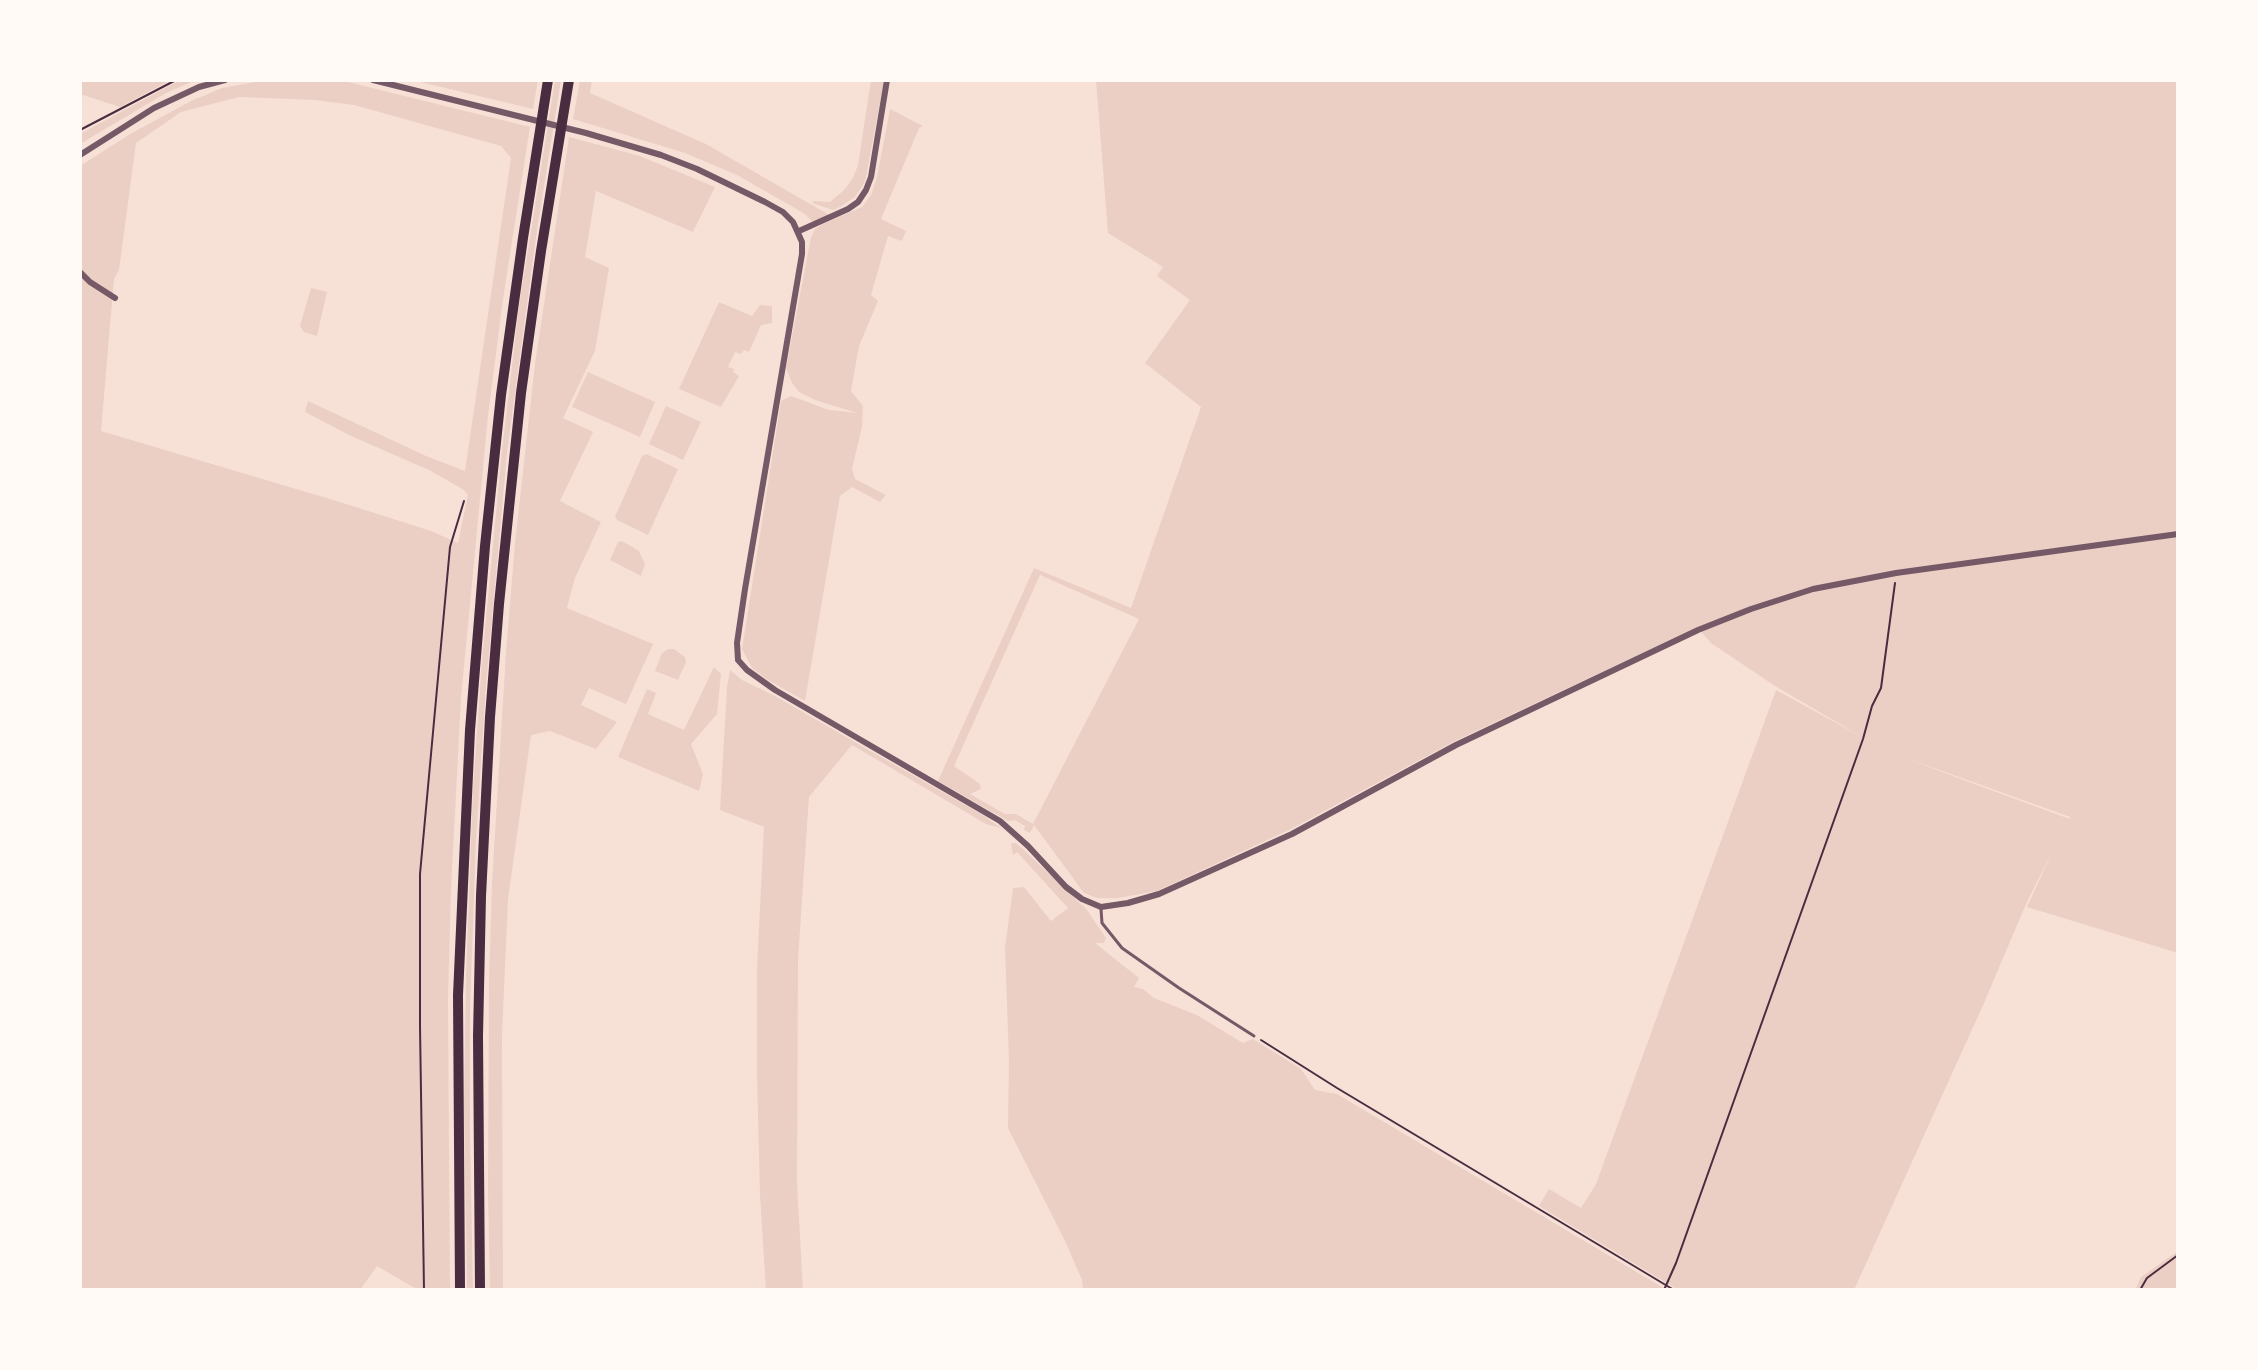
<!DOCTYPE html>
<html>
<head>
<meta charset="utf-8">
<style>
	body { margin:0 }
	#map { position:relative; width:2258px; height:1370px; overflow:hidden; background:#f7e1d7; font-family:Roboto,sans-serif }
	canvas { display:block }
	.frame { position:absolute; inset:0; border:82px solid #fffaf5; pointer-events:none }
</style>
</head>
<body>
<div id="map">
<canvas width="2258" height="1370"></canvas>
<div class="frame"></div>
</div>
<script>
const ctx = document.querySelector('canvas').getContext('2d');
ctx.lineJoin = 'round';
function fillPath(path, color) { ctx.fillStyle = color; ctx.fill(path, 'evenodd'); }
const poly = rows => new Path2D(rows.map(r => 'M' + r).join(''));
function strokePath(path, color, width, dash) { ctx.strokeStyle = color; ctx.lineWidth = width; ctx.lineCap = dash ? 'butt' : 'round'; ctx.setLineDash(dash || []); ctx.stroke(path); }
const green = poly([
	[80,80,171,80,120,107,80,94],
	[180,80,196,80,166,93,80,144,80,134],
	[266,80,344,81,530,127,503,299,488,416,461,698,451,889,448,1000,450,1290,418,1290,377,1266,360,1290,80,1290,80,166,132,133,191,101,222,88],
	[239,97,315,100,354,105,501,146,511,158,465,471,426,456,308,401,305,412,351,436,431,471,464,490,468,495,458,543,431,531,340,502,101,431,114,279,119,270,136,143,181,112],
	[412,80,538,80,533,109],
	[555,80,561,80,537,230,507,453,486,685,476,840,470,1008,470,1135,473,1290,467,1290,464,1106,466,976,473,789,482,660,502,450,519,306],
	[580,80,592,80,590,93,706,144,831,216,814,223,805,214,737,175,685,153,573,119],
	[871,80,884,80,865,182,855,197,840,207,833,210,812,203,814,201,830,202,844,190,853,178,858,165],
	[1096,80,2178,80,2178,953,2027,907,2052,852,2026,904,1984,1003,1854,1290,1678,1290,1539,1206,1549,1189,1581,1208,1596,1184,1776,690,1862,737,1775,686,1711,643,1697,627,1455,741,1291,829,1157,891,1118,898,1097,898,1084,893,1034,825,1030,833,1024,830,1025,826,1015,820,1008,821,938,781,1034,568,1131,608,1201,407,1145,363,1190,300,1157,276,1163,267,1108,233],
	[1040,575,1139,619,1033,824,1016,814,1005,814,970,794,981,789,980,784,954,766],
	[1906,758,2070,817,2070,819,1961,779],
	[890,109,923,126,919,128,881,219,906,231,902,241,888,236,871,295,878,301,859,346,851,391,863,406,862,427,852,469,855,479,886,495,880,502,852,487,840,496,805,701,768,680,752,668,742,649,781,401,791,396,829,410,857,413,815,400,799,392,792,383,786,368,811,237,815,229,823,224,862,207,871,195,877,177],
	[569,137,640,156,715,187,693,232,596,191,585,257,609,268,595,351,563,418,593,432,560,501,601,522,575,578,567,608,653,644,626,704,589,688,581,705,617,722,596,749,550,731,531,735,508,899,502,1036,503,1290,490,1290,488,1191,489,980,492,883,506,652,515,543,535,364],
	[311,288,327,292,317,336,304,332,300,326],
	[719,302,752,316,760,305,772,306,772,323,761,325,749,352,744,350,741,354,735,352,728,367,734,369,733,372,739,376,721,407,679,389],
	[588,372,655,402,640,437,572,407],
	[666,406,701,422,683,460,649,444],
	[646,454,678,469,648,535,617,520,615,517,642,456],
	[622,541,639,551,645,564,641,576,610,560,618,542],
	[668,649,674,649,685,657,686,662,678,680,655,671,662,653],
	[714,667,721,674,717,714,691,744,703,774,699,791,618,757,647,689,656,693,648,714,684,730],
	[730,670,742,680,775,696,867,749,981,814,1001,828,986,824,852,745,809,797,798,959,797,1184,803,1290,766,1290,760,1195,757,1076,757,968,764,827,720,810,727,687],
	[1011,843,1016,843,1024,850,1087,910,1106,938,1104,943,1095,943,1139,978,1134,987,1143,989,1154,998,1197,1015,1243,1043,1253,1039,1301,1069,1315,1090,1337,1094,1667,1290,1083,1290,1082,1280,1065,1241,1008,1128,1009,1061,1005,948,1013,888,1024,887,1051,921,1068,908,1017,852,1013,855],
	[2178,1251,2178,1290,2135,1290,2141,1277]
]);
const path = poly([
	[80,130,176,80],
	[1261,1040,1337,1088,1674,1290],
	[424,1290,420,1026,420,874,450,547,464,501],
	[1664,1290,1676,1263,1863,739,1872,706,1881,688,1895,583],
	[2140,1290,2147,1278,2178,1255]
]);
const service = poly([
	[1101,909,1102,923,1122,948,1179,988,1254,1036]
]);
const minor = poly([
	[373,80,586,133,661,155,697,169,765,202,783,212,793,222,802,242,802,254,745,589,737,643,738,660,747,670,775,690,1000,821,1028,846,1066,887,1082,899,1101,907,1128,903,1159,894,1292,834,1456,745,1698,630,1751,609,1813,589,1896,573,2178,534],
	[80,155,154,108,199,87,225,80],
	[799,231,848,209,858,202,866,190,871,177,887,80],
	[80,272,90,282,115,298]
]);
const motorway = poly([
	[460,1290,458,995,470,730,485,546,501,395,523,238,548,80],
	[480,1290,478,1036,481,896,490,717,499,604,521,393,541,251,569,80]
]);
fillPath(green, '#ebcfc5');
strokePath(path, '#4a2c40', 2);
strokePath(service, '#755966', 3);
strokePath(minor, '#755966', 6);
strokePath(motorway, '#4a2c40', 10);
</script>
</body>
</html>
